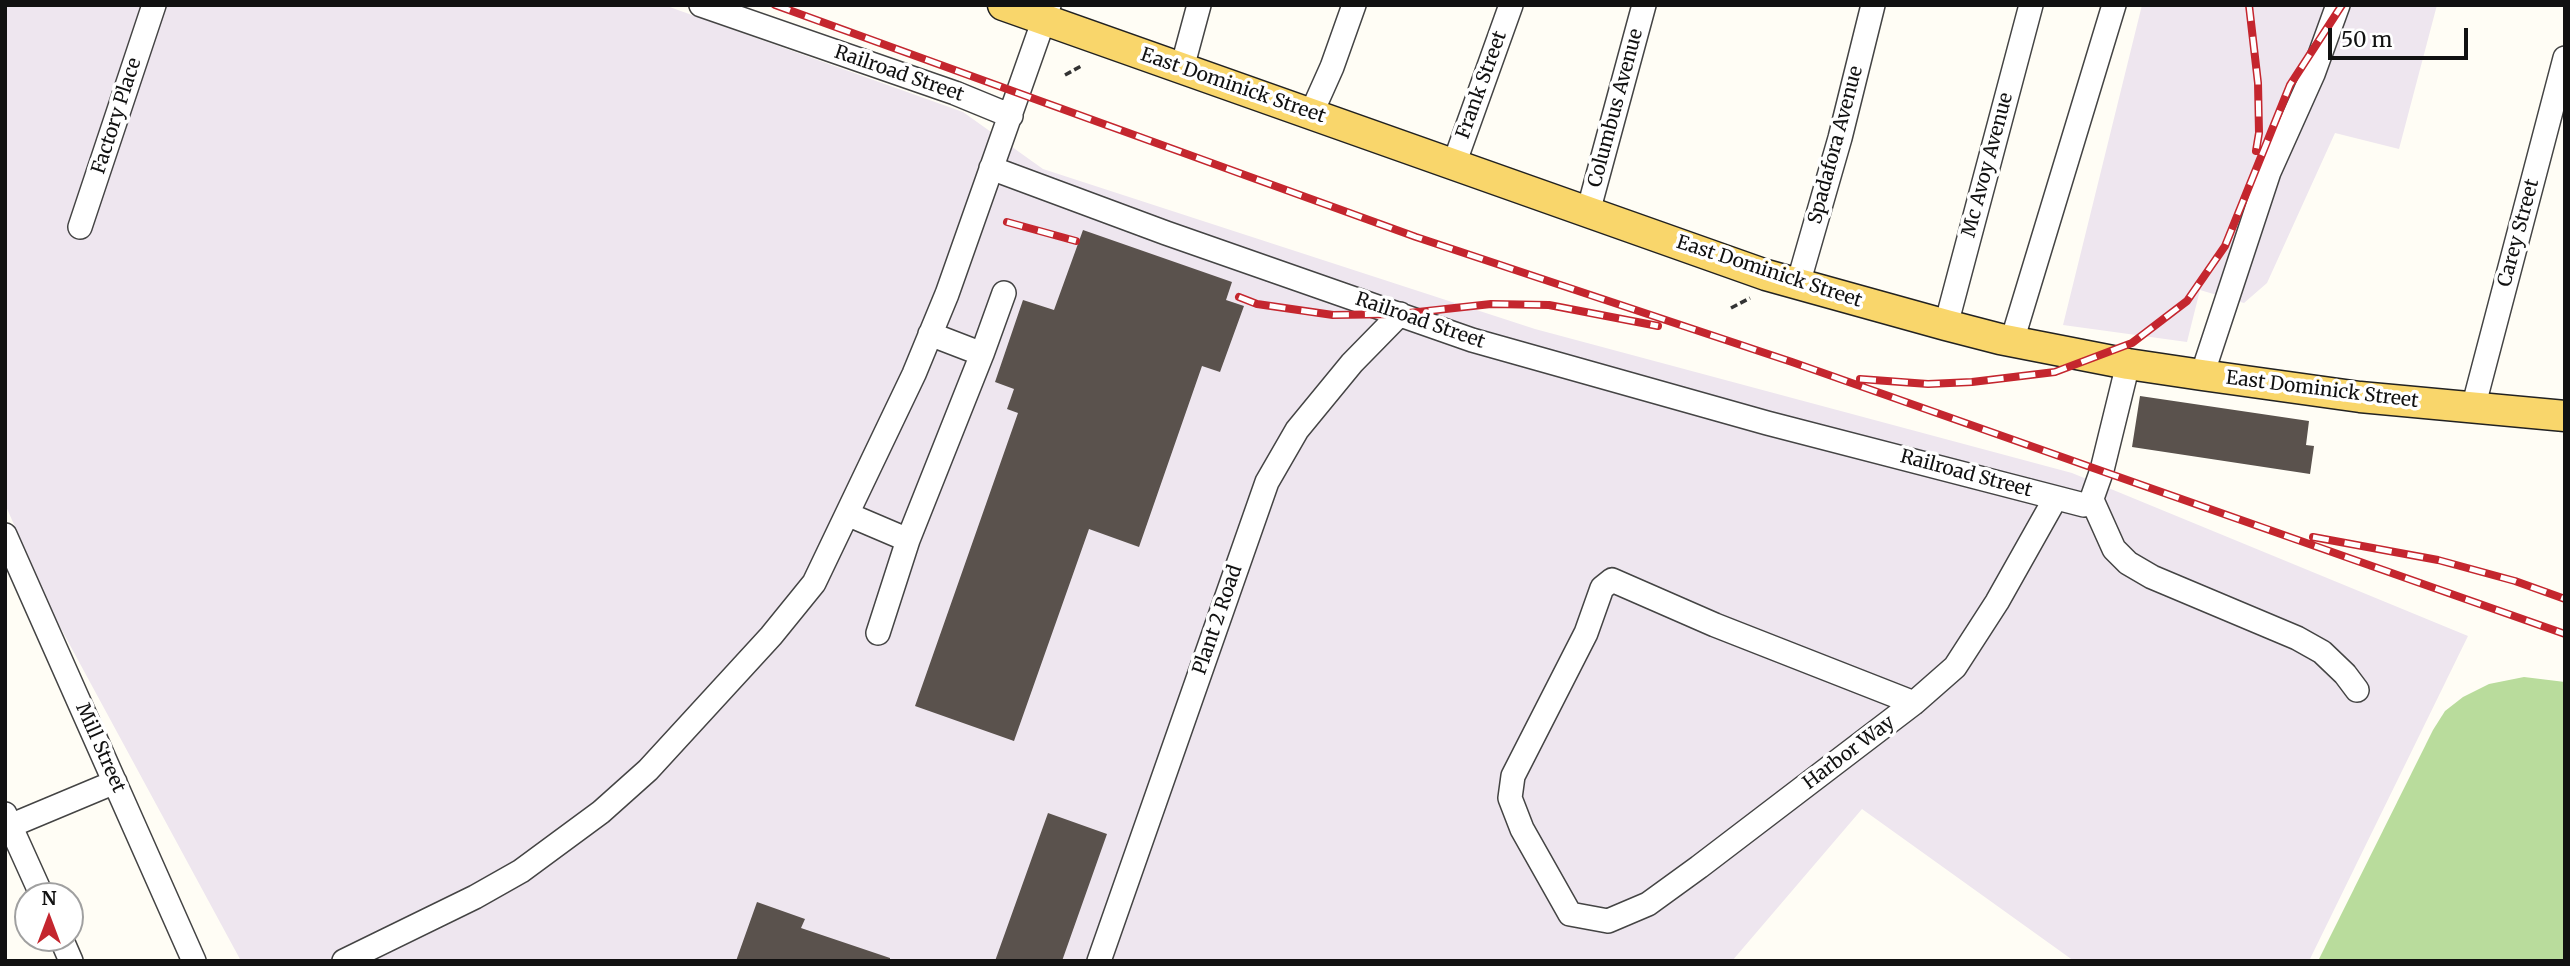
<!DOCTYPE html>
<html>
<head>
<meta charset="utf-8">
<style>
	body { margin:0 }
	#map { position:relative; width:2570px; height:966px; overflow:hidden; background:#fffdf5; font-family:Merriweather,serif }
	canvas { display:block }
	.frame { position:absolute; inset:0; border:7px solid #111; pointer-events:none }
	.north { position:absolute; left:14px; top:882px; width:70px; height:70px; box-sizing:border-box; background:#fff; border:2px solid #a0a0a0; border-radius:50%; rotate:0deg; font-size:19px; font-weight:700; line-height:28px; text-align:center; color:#111 }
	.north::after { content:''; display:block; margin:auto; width:24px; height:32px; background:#c4262e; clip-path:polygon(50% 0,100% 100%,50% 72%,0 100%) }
	.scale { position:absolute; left:2328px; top:28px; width:140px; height:32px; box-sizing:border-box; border:4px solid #111; border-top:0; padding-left:9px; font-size:21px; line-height:24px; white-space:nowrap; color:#111; -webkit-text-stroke:5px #fff; paint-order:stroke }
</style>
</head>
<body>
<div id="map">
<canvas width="2570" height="966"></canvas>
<div class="frame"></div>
<div class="north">N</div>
<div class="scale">50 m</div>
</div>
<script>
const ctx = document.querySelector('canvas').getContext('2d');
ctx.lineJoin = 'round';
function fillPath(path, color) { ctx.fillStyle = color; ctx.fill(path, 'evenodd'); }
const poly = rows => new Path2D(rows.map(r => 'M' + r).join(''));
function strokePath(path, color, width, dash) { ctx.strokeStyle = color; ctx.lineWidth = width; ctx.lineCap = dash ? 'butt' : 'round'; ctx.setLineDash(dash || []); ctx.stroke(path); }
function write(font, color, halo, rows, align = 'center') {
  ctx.font = font + ' Merriweather,serif'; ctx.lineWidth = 7; ctx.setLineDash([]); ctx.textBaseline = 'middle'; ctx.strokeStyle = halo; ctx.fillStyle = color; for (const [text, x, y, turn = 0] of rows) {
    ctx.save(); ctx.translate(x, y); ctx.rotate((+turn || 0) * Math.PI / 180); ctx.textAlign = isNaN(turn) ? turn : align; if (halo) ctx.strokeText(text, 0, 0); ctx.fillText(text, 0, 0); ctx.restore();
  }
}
const industrial = poly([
	[5,5,664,5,963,112,1043,169,1535,329,2072,473,2468,636,2309,961,2074,961,1862,809,1732,961,241,961,52,612,5,504],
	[2142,5,2437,5,2399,149,2335,133,2267,283,2244,303,2200,290,2187,342,2063,325]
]);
const forest = poly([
	[2524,677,2565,682,2565,961,2318,961,2433,730,2445,711,2463,697,2489,684]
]);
const building = poly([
	[1083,230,1232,282,1226,300,1244,306,1220,372,1202,366,1139,547,1089,529,1014,741,915,706,1018,413,1007,409,1014,389,995,382,1023,300,1054,310],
	[2140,396,2309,421,2306,445,2314,446,2310,474,2132,447],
	[1048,813,1107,834,1062,961,995,961],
	[757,902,805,919,801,928,890,958,890,961,736,961]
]);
const path = poly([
	[1065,75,1083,65],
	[1731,308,1750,298]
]);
const minor = poly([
	[701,5,955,93,1011,116],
	[1182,68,1199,5],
	[1311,114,1332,67,1354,5],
	[1454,164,1511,5],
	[991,168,1166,233,1472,340,1767,423,2084,505,2090,504,2102,470,2128,364],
	[1588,212,1644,5],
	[80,227,154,5],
	[1798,284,1840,138,1873,5],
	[1946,325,2031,5],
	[930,334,982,354],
	[2012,341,2114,5],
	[2202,375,2269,172,2313,74,2338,5],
	[2473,408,2565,58],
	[2092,500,2114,549,2128,563,2152,577,2297,638,2322,652,2345,674,2357,690],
	[847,514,908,540],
	[5,535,194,961],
	[878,633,908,540,982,354,1004,293],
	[1914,703,1715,625,1612,580,1602,588,1586,633,1513,776,1510,798,1522,829,1570,914,1608,921,1648,904,1699,867,1914,703,1955,667,1997,602,2055,499],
	[5,814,42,896],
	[5,828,115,782],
	[61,938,71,961],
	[344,961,475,897,521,871,601,812,648,770,771,636,814,583,914,374,947,294,1049,5],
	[1099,961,1267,482,1297,430,1352,363,1400,314]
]);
const major = poly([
	[1003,5,1766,275,1946,325,2000,339,2128,364,2202,375,2360,397,2565,416]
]);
const rail = poly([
	[775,5,1416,237,1792,362,2565,634],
	[2249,5,2258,83,2259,133,2256,151],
	[1007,222,1076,241],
	[1239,297,1257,304,1333,315,1400,314,1491,304,1549,305,1658,326],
	[1860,379,1928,384,1972,382,2055,372,2132,343,2187,301,2225,246,2290,85,2342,5],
	[2313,537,2438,560,2515,581,2565,599]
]);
const streetNames = [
	["Railroad Street",899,74,19],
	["Frank Street",1482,85,-70],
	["East Dominick Street",1233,86,19],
	["Columbus Avenue",1616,108,-75],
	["Factory Place",117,116,-72],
	["Spadafora Avenue",1836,145,-75],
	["Mc Avoy Avenue",1988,165,-75],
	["Carey Street",2519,233,-75],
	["East Dominick Street",1769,272,18],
	["Railroad Street",1420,321,19],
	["East Dominick Street",2322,390,7],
	["Railroad Street",1966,474,15],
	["Plant 2 Road",1218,620,-71],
	["Mill Street",100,748,66],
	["Harbor Way",1849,753,-37]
];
fillPath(industrial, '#eee6ef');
fillPath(forest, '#b9dc9c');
fillPath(building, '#5a524d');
strokePath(minor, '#444', 26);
strokePath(major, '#222', 33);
strokePath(path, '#333', 3.5, [7, 3.5]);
strokePath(minor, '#fff', 23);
strokePath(major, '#f9d66b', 30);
strokePath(rail, '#c4262e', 8);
strokePath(rail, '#fff', 5, [16]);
write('19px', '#111', '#fff', streetNames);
</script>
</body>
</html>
